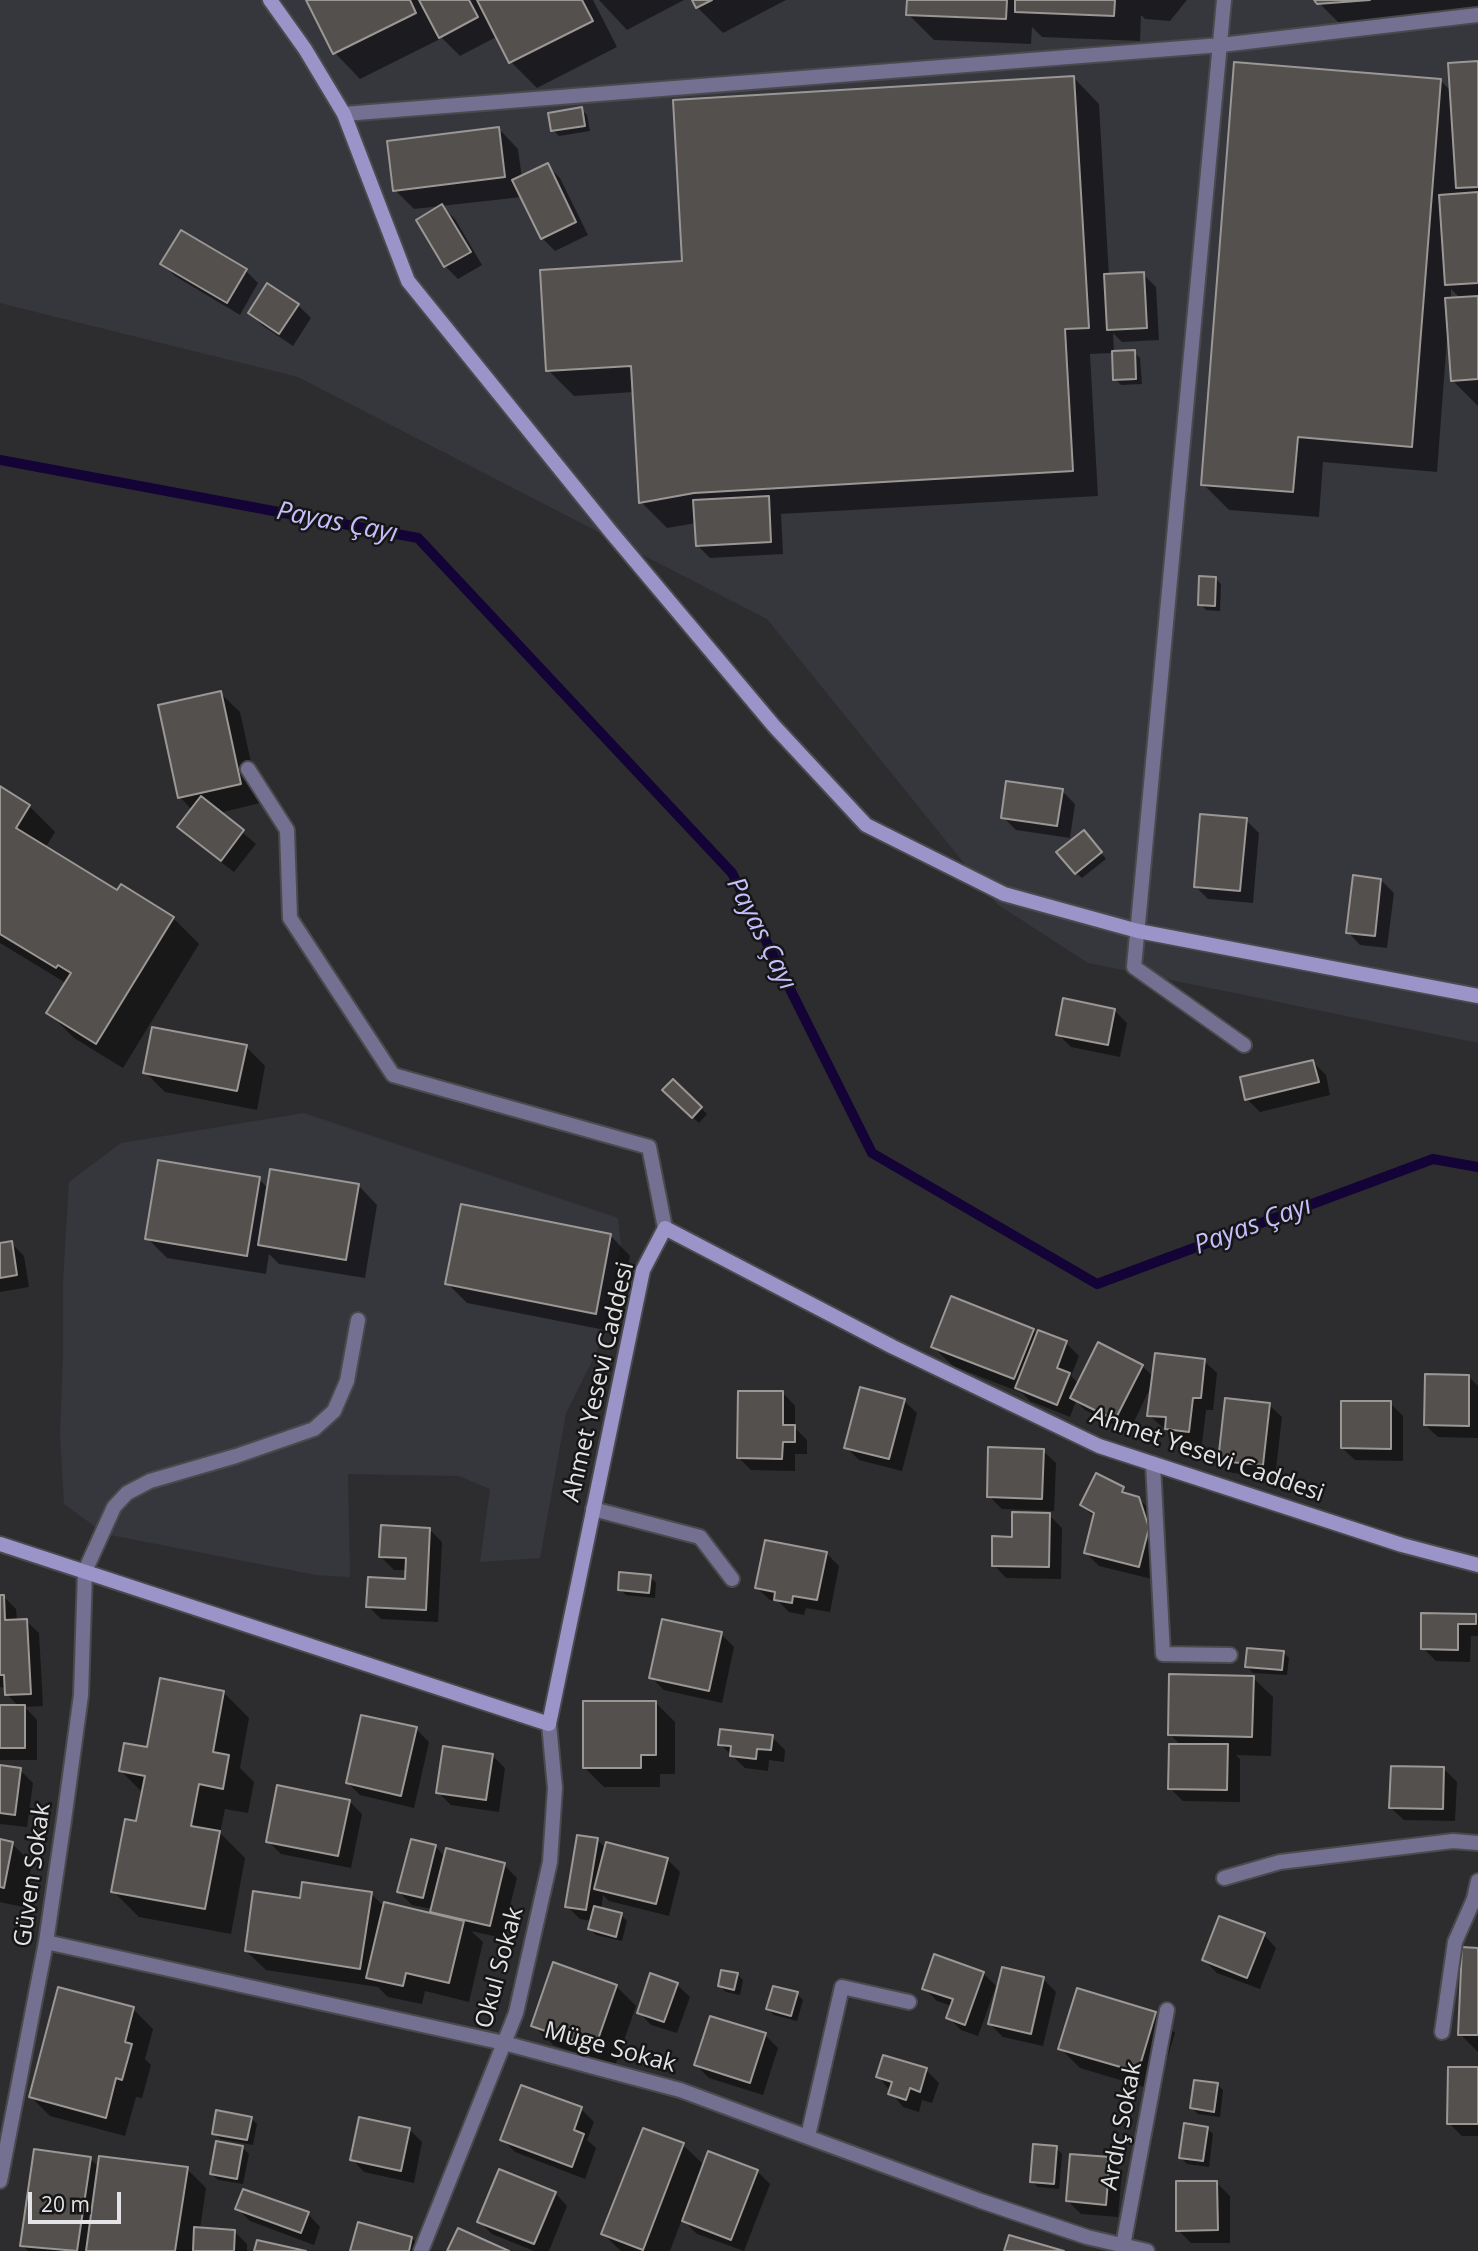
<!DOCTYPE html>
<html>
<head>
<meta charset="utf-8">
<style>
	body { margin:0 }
	#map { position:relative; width:1478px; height:2251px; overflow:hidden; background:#2d2d30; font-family:"Open Sans",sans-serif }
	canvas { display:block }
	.scale { position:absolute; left:28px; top:2192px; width:93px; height:32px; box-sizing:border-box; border:4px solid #e4e4e6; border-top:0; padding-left:9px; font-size:21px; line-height:24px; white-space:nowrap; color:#e4e4e6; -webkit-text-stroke:5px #161617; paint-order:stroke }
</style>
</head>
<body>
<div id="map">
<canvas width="1478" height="2251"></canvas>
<div class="scale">20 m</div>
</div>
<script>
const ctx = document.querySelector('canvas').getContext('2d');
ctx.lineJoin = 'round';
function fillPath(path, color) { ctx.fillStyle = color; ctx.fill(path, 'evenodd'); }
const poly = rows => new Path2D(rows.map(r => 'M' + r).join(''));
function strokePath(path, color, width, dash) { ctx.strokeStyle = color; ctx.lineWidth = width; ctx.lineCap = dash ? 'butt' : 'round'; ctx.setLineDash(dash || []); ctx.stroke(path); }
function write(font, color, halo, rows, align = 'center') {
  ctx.font = font + ' "Open Sans",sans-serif'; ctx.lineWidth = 5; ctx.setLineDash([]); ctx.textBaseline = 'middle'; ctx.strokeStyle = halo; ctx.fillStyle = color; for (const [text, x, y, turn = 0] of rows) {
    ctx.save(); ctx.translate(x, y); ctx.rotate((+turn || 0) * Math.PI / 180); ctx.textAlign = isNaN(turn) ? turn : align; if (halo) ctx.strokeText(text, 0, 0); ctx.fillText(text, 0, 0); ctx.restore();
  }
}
const built = poly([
	[0,0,1478,0,1478,1043,1088,963,997,904,767,619,298,377,0,303],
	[304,1113,618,1218,621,1246,597,1351,566,1413,540,1558,480,1562,490,1489,459,1476,348,1474,350,1577,316,1575,105,1534,64,1504,60,1435,63,1357,63,1282,69,1182,121,1143]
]);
const shadow = poly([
	[308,0,593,0,617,47,537,88,511,62,498,36,460,56,442,38,360,79,335,53],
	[599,0,684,0,627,30],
	[694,0,786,0,723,33,697,7],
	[908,0,1187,0,1170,21,1145,19,1141,15,1140,41,1042,37,1032,27,1031,44,934,40,908,14],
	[1316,0,1478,0,1478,18,1345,29],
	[1478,63,1478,406,1453,381,1450,339,1447,339,1437,472,1323,462,1319,517,1229,510,1203,484,1440,80,1452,92],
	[1451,289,1461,299,1451,300],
	[1074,78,1099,104,1109,276,1143,274,1156,287,1159,340,1122,342,1113,333,1114,353,1134,352,1140,358,1142,384,1121,385,1115,379,1113,353,1090,354,1098,496,781,514,783,554,710,558,697,545,696,523,667,528,641,502,634,392,574,396,548,370,684,263],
	[581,109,587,115,590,131,559,136,553,130],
	[499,129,518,149,522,178,547,165,560,178,588,235,555,251,542,238,522,197,414,209,395,190],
	[442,206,455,219,482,265,458,279,445,266],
	[162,264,245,270,258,283,240,315,175,276],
	[298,305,311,318,293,346,263,326,250,313],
	[1215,578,1221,584,1220,611,1206,610,1200,604],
	[220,693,240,712,260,803,219,813,256,844,234,872,192,840,179,827,192,810,180,797],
	[0,788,29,806,55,832,45,848,118,892,173,918,199,944,123,1068,74,1038,48,1012,66,983,0,943],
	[1062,791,1075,804,1070,838,1016,830,1003,817],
	[1246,820,1259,833,1253,903,1208,899,1195,886],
	[1089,838,1106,859,1082,878,1076,873],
	[1381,880,1394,893,1387,948,1360,945,1348,932],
	[1114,1010,1127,1023,1120,1057,1071,1047,1058,1034],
	[246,1047,265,1066,257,1110,165,1092,145,1072],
	[1313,1062,1326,1075,1330,1095,1260,1112,1247,1099],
	[673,1081,707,1114,699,1123,664,1090],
	[259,1179,269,1189,358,1185,377,1205,365,1278,279,1264,269,1254,266,1274,167,1258,147,1238],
	[463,1206,611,1236,630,1256,615,1332,467,1303,447,1283],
	[11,1243,24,1256,29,1287,0,1292,0,1245],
	[1033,1330,1038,1335,1039,1332,1066,1343,1079,1356,1071,1376,1079,1384,1142,1366,1154,1377,1204,1361,1217,1373,1213,1410,1206,1410,1202,1444,1179,1442,1149,1415,1152,1384,1129,1432,1085,1410,1076,1401,1070,1417,1030,1401,1022,1393,953,1366,933,1347],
	[1085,1403,1124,1422,1122,1425,1085,1407],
	[1469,1377,1478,1386,1478,1438,1438,1437,1425,1425],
	[783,1393,795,1406,795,1428,807,1440,807,1454,795,1454,795,1471,751,1470,738,1457],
	[904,1401,917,1413,902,1471,859,1460,846,1447],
	[1390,1403,1403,1416,1403,1461,1355,1460,1342,1448],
	[1269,1405,1282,1417,1275,1477,1232,1473,1219,1460],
	[1043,1451,1056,1463,1054,1511,1002,1509,989,1496],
	[1123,1489,1130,1496,1138,1498,1152,1512,1152,1579,1099,1566,1086,1553,1095,1518,1082,1505],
	[1049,1515,1062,1528,1061,1579,1006,1578,994,1565,1014,1539],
	[429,1529,442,1542,438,1622,381,1619,368,1606,406,1581,407,1570,394,1570,381,1557],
	[826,1553,839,1566,830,1612,806,1608,804,1615,789,1612,779,1602,770,1600,757,1588],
	[650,1577,656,1583,655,1598,626,1595,620,1589],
	[3,1596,16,1609,17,1621,26,1621,39,1633,43,1706,25,1707,37,1720,37,1760,0,1760,0,1706,19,1707,7,1694,7,1688,0,1687,0,1597],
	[1423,1615,1475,1616,1478,1619,1478,1636,1471,1636,1470,1662,1436,1661,1423,1648],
	[721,1634,734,1647,722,1703,664,1690,651,1677],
	[1283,1652,1289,1658,1287,1675,1253,1673,1247,1667],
	[1253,1678,1273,1697,1271,1756,1236,1755,1240,1759,1240,1802,1183,1801,1170,1788,1181,1746,1170,1734],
	[223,1692,249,1718,240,1768,254,1782,248,1813,225,1809,220,1833,245,1858,231,1934,139,1917,113,1891,137,1823,143,1793,121,1771],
	[656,1703,675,1722,675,1774,660,1774,660,1787,604,1787,585,1768],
	[416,1729,429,1742,414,1808,360,1795,347,1782],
	[772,1737,785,1750,784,1762,769,1760,768,1771,745,1768,720,1744],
	[492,1755,505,1768,499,1812,451,1805,438,1792],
	[0,1767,20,1770,33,1783,27,1827,0,1824],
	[1444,1769,1457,1782,1455,1821,1404,1820,1391,1808],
	[349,1801,362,1814,351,1868,281,1854,268,1841],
	[597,1840,606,1848,667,1859,680,1872,669,1916,609,1901,603,1895,601,1910,621,1915,627,1921,622,1941,596,1935,590,1929,592,1921,580,1919,567,1906],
	[0,1841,12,1844,32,1863,23,1907,0,1902],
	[435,1846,445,1857,504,1865,517,1878,502,1938,471,1931,483,1942,469,2002,425,1991,422,2004,388,1997,378,1987,266,1970,246,1951,302,1900,371,1894,385,1907,437,1916,432,1909,412,1905,399,1892],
	[1264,1935,1276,1948,1260,1989,1217,1973,1204,1960],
	[1478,1950,1478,2052,1460,2034],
	[983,1973,996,1986,978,2036,961,2030,948,2017,952,2006,937,2001,924,1988],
	[737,1974,743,1980,740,1995,726,1992,720,1986],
	[1043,1979,1056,1992,1043,2046,1003,2037,990,2024],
	[677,1985,690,1997,677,2033,651,2025,639,2012],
	[616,1986,636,2006,615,2066,553,2045,533,2025],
	[797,1994,803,2000,797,2021,774,2015,768,2009],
	[133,2009,153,2029,145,2059,151,2065,142,2098,136,2097,125,2136,50,2116,31,2097],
	[1155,2013,1175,2033,1157,2091,1080,2068,1060,2048],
	[765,2035,778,2048,763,2095,709,2078,696,2065],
	[1478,2069,1478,2136,1462,2136,1449,2123],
	[926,2070,939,2083,932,2103,922,2100,919,2112,903,2107,878,2076],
	[1217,2084,1223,2090,1220,2117,1198,2114,1192,2108],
	[581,2109,594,2122,587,2140,596,2148,585,2179,515,2152,502,2139],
	[251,2118,257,2124,253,2145,220,2139,214,2133],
	[1207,2128,1213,2134,1209,2167,1187,2164,1181,2158],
	[409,2129,422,2142,414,2183,364,2172,352,2159],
	[644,2130,683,2145,705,2166,757,2171,770,2184,744,2251,697,2234,682,2219,670,2251,621,2251,603,2234],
	[243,2148,249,2154,243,2184,218,2180,212,2174],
	[1056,2148,1062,2154,1059,2189,1038,2187,1032,2181],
	[90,2158,99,2168,187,2169,206,2188,200,2229,234,2231,247,2244,247,2251,28,2251,22,2245],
	[1109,2159,1122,2172,1118,2217,1081,2214,1068,2201],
	[1217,2183,1230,2196,1230,2243,1191,2243,1178,2230],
	[555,2193,567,2206,549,2251,534,2251,492,2234,479,2221],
	[237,2208,308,2214,320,2227,314,2245,250,2221],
	[412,2238,424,2251,351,2251]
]);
const stream = poly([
	[0,460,418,538,732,873,872,1153,1097,1284,1433,1159,1478,1167]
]);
const building = poly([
	[306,0,410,0,416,13,333,54,306,0],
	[419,0,469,0,478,17,439,38,419,0],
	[477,0,582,0,593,21,509,63,477,0],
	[692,0,712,0,696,8,692,0],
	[907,0,1007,0,1006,19,906,15,907,0],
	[1015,0,1115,0,1114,16,1015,12,1015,0],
	[1314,0,1370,0,1317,4,1314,0],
	[1478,61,1478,187,1456,188,1448,63,1478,61],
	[1234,62,1441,79,1412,447,1298,437,1293,492,1201,485,1234,62],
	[1074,76,1089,328,1065,329,1073,471,694,493,639,503,631,366,546,371,540,270,682,261,673,100,1074,76],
	[582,107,585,126,551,131,548,113,582,107],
	[499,127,505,177,393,191,387,141,499,127],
	[548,163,576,222,541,239,512,180,548,163],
	[1478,192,1478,283,1445,285,1439,195,1478,192],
	[442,204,471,252,444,267,416,220,442,204],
	[181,230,247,269,227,303,160,264,181,230],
	[1144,272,1147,328,1107,330,1104,274,1144,272],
	[267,283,299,304,279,334,248,313,267,283],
	[1478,296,1478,379,1451,381,1445,298,1478,296],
	[1135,350,1136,379,1113,380,1112,351,1135,350],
	[769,496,771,542,696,546,693,500,769,496],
	[1199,576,1216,577,1215,606,1198,605,1199,576],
	[221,691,241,784,178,798,158,705,221,691],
	[1006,781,1063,789,1057,826,1001,818,1006,781],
	[0,786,30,805,16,828,117,890,121,884,174,917,96,1044,46,1013,71,973,58,965,56,968,0,934,0,786],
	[201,796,244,830,221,861,177,827,201,796],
	[1200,814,1247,818,1240,891,1194,887,1200,814],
	[1084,830,1102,852,1075,874,1056,852,1084,830],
	[1353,875,1381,879,1375,936,1346,933,1353,875],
	[1063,998,1115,1009,1108,1045,1056,1035,1063,998],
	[152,1027,247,1045,237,1091,143,1073,152,1027],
	[1313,1060,1319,1082,1245,1100,1240,1077,1313,1060],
	[673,1079,702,1107,692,1118,662,1090,673,1079],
	[158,1160,260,1177,247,1256,145,1239,158,1160],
	[270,1169,359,1184,346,1260,258,1245,270,1169],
	[461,1204,611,1234,596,1314,445,1284,461,1204],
	[12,1241,17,1275,0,1278,0,1243,12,1241],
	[951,1296,1034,1329,1014,1379,931,1347,951,1296],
	[1038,1330,1067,1341,1057,1368,1070,1373,1057,1405,1015,1388,1038,1330],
	[1098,1342,1143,1365,1115,1420,1070,1398,1098,1342],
	[1155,1353,1205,1359,1201,1398,1193,1398,1189,1432,1165,1429,1166,1417,1147,1416,1155,1353],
	[1425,1374,1469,1375,1469,1426,1424,1425,1425,1374],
	[860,1387,905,1399,889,1459,844,1448,860,1387],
	[738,1391,783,1391,783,1425,795,1425,795,1442,783,1442,782,1459,737,1458,738,1391],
	[1225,1398,1270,1403,1263,1465,1218,1461,1225,1398],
	[1341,1401,1391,1401,1391,1449,1341,1448,1341,1401],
	[988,1447,1044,1449,1042,1499,987,1497,988,1447],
	[1096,1473,1124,1487,1122,1492,1139,1497,1149,1528,1139,1567,1084,1553,1094,1513,1080,1505,1096,1473],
	[1012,1512,1050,1513,1049,1567,992,1566,992,1536,1012,1537,1012,1512],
	[381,1525,430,1528,426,1610,366,1607,368,1577,405,1579,406,1558,379,1557,381,1525],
	[765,1540,827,1552,817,1600,793,1596,792,1603,774,1600,775,1592,755,1588,765,1540],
	[619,1572,651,1575,649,1593,618,1590,619,1572],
	[0,1595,4,1595,5,1620,27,1619,31,1694,5,1695,4,1675,0,1675,0,1595],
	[1421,1613,1476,1614,1476,1624,1458,1624,1458,1650,1421,1649,1421,1613],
	[662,1619,722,1632,709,1691,649,1678,662,1619],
	[1247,1648,1284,1651,1282,1670,1245,1667,1247,1648],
	[1169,1674,1254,1676,1252,1737,1168,1735,1169,1674],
	[160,1678,224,1691,213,1752,229,1755,223,1789,199,1784,191,1826,220,1831,205,1909,111,1892,125,1819,136,1821,145,1776,119,1771,124,1743,147,1747,160,1678],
	[583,1701,656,1701,656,1755,641,1755,641,1768,583,1768,583,1701],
	[0,1705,25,1705,25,1748,0,1748,0,1705],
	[361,1715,417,1727,401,1796,346,1783,361,1715],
	[720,1729,773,1735,771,1750,757,1749,756,1759,730,1756,731,1746,718,1745,720,1729],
	[1169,1744,1228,1744,1227,1790,1168,1789,1169,1744],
	[443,1746,493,1754,486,1800,436,1793,443,1746],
	[0,1765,21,1768,15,1815,0,1813,0,1765],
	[1391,1766,1444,1767,1443,1809,1389,1808,1391,1766],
	[277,1785,350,1800,338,1856,266,1842,277,1785],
	[577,1835,598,1838,586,1910,565,1907,577,1835],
	[0,1839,13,1842,4,1888,0,1887,0,1839],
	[411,1839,436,1845,423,1898,397,1892,411,1839],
	[606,1842,668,1858,656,1904,594,1889,606,1842],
	[446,1848,505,1863,490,1926,430,1912,446,1848],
	[302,1882,372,1892,360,1969,245,1951,253,1891,300,1898,302,1882],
	[384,1902,464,1921,449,1983,406,1973,403,1986,366,1978,384,1902],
	[594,1906,622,1913,616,1937,588,1929,594,1906],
	[1219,1916,1265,1933,1247,1978,1202,1960,1219,1916],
	[1462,1947,1478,1948,1478,2035,1458,2035,1462,1947],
	[934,1954,984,1972,965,2025,946,2018,953,1999,922,1989,934,1954],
	[553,1962,617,1985,595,2048,531,2026,553,1962],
	[1002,1967,1044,1977,1031,2034,988,2024,1002,1967],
	[721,1970,738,1973,734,1990,718,1986,721,1970],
	[650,1973,678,1983,664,2022,637,2013,650,1973],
	[773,1986,798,1992,791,2016,766,2009,773,1986],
	[58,1987,134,2007,125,2042,132,2044,122,2080,116,2078,106,2118,29,2097,58,1987],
	[1077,1988,1156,2012,1138,2072,1058,2049,1077,1988],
	[710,2016,766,2033,750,2083,694,2065,710,2016],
	[883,2055,927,2068,920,2092,910,2088,906,2100,888,2094,892,2082,876,2077,883,2055],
	[1448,2067,1478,2067,1478,2124,1447,2124,1448,2067],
	[1194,2080,1218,2083,1214,2112,1190,2108,1194,2080],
	[521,2085,582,2107,574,2130,584,2134,572,2167,500,2140,521,2085],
	[216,2110,252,2117,247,2140,212,2134,216,2110],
	[359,2117,410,2128,401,2171,350,2160,359,2117],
	[1184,2123,1208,2127,1203,2161,1179,2158,1184,2123],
	[643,2128,684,2143,643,2250,601,2234,643,2128],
	[216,2141,243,2146,237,2179,210,2174,216,2141],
	[1033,2144,1057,2146,1054,2184,1030,2182,1033,2144],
	[34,2149,91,2157,77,2251,20,2246,34,2149],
	[708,2151,758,2170,731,2240,682,2221,708,2151],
	[1070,2154,1110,2157,1106,2205,1066,2201,1070,2154],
	[99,2156,188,2167,175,2251,86,2251,99,2156],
	[499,2169,556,2192,534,2244,477,2222,499,2169],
	[1176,2181,1217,2181,1218,2230,1176,2231,1176,2181],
	[243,2189,309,2212,301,2233,235,2209,243,2189],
	[358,2222,412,2237,409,2251,350,2251,358,2222],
	[194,2227,235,2230,234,2251,193,2251,194,2227],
	[458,2228,509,2251,447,2251,458,2228],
	[1009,2235,1064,2251,1004,2251,1009,2235],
	[257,2240,306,2251,254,2251,257,2240]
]);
const lane = poly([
	[1224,0,1134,967,1244,1045],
	[344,114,1221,45,1478,15],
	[248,769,287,830,290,918,393,1075,649,1147,665,1228],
	[1153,1464,1163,1654,1230,1655],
	[593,1509,700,1537,732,1579],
	[1224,1878,1280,1862,1453,1841,1478,1843],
	[1442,2032,1455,1942,1474,1899],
	[808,2136,842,1987,909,2002]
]);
const street = poly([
	[1478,1881,1474,1899,1478,1900],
	[46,1942,504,2043,680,2090,981,2201,1087,2237,1147,2251],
	[0,2181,46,1942,64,1820,81,1695,85,1571,114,1507,127,1493,150,1481,236,1456,314,1429,334,1411,347,1381,358,1320],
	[421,2251,516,2013,550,1862,555,1788,549,1724],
	[1122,2251,1167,2010]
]);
const secondary = poly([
	[270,0,305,49,344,114,408,281,611,532,774,726,866,825,1004,894,1138,931,1478,996],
	[0,1544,549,1724,643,1270,665,1228,893,1347,1099,1446,1402,1545,1478,1565]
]);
const streetNames = [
	["Ahmet Yesevi Caddesi",599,1382,-77],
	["Ahmet Yesevi Caddesi",1207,1455,19],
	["Güven Sokak",33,1875,-82],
	["Okul Sokak",500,1968,-75],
	["Müge Sokak",610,2048,15],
	["Ardıç Sokak",1122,2126,-79]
];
const waterNames = [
	["Payas Çayı",337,523,11],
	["Payas Çayı",761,934,63],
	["Payas Çayı",1253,1226,-20]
];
fillPath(built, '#36363d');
fillPath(shadow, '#0007');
strokePath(stream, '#130336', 10);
fillPath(building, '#53504e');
strokePath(building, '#9b9794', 2);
strokePath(lane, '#4a4a4d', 18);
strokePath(street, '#4a4a4d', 18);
strokePath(secondary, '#4a4a4d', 18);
strokePath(lane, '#737091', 14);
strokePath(street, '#737091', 14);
strokePath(secondary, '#9a94c9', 14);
write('24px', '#e4e4e6', '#161617', streetNames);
write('italic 26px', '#c6bffd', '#161617', waterNames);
</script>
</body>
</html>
